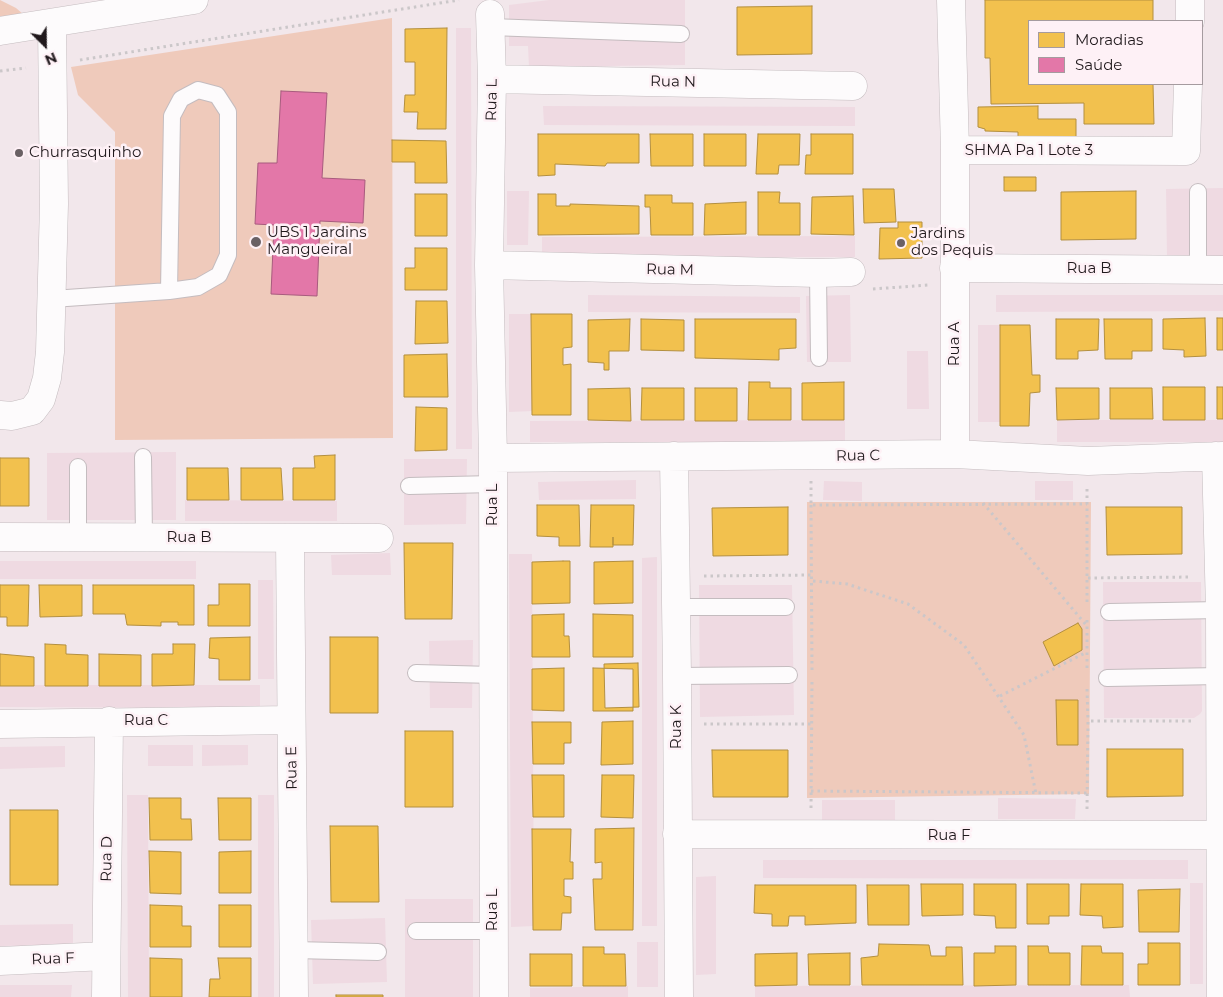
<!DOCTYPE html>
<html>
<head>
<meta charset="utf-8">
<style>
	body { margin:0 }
	#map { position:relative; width:1223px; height:997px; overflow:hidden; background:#f2e7eb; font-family:Montserrat,sans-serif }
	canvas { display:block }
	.legend { position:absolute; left:1028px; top:20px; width:175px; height:65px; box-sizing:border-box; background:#fef1f6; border:1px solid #a59b9f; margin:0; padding:6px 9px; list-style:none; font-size:15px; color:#20191c }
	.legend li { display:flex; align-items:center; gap:10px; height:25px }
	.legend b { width:25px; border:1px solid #a59b9f }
	.north { position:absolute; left:20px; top:20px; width:50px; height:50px; -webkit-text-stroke:4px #fef1f6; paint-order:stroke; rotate:157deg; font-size:14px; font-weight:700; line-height:20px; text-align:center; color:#20191c }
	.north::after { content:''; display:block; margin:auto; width:18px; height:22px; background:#20191c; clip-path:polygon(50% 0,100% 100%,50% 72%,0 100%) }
</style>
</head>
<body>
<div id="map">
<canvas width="1223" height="997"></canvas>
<ul class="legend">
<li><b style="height:14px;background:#f2c14e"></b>Moradias</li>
<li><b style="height:14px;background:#e377a8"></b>Saúde</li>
</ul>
<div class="north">N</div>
</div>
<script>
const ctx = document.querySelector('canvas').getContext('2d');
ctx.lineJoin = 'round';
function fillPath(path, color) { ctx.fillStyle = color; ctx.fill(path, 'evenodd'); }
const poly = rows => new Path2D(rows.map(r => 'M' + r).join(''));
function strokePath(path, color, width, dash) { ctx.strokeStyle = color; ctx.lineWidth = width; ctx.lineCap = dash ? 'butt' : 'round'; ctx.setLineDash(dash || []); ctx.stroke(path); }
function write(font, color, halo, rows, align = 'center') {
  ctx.font = font + ' Montserrat,sans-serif'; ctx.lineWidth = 5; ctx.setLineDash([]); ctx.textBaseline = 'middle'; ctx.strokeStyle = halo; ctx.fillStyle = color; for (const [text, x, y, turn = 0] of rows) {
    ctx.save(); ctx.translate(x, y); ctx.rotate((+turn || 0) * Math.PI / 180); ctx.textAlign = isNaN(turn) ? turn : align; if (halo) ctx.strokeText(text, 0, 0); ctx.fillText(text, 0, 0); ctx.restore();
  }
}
const built = poly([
	[549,0,685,0,685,65,529,67,528,46,509,46,509,5],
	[456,28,471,28,472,449,456,449],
	[543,106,855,107,855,126,544,125],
	[1223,188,1223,256,1167,257,1166,189],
	[507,191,529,191,528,245,507,245],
	[855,236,855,257,542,257,542,237],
	[588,295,800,297,800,313,588,312],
	[850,295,851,362,807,362,806,296],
	[996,295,1223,295,1223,311,996,312],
	[509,314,533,314,533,411,509,412],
	[978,325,1003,325,1002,422,978,422],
	[907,351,928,351,929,409,907,409],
	[845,420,845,442,530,442,530,421],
	[1057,420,1223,420,1223,442,1057,442],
	[176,452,176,520,47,520,47,453],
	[404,459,467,459,466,524,404,525],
	[636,480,636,499,539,500,538,482],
	[824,481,862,482,862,501,823,500],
	[1035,481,1073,481,1073,500,1035,500],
	[185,500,337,501,337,521,185,521],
	[390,553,391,575,332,575,331,555],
	[509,554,532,554,534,926,511,927],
	[657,557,657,926,642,926,642,558],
	[0,561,196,561,196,579,0,579],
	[258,580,273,580,274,679,258,679],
	[1103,582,1201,582,1202,711,1200,714,1194,718,1104,718],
	[699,585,792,585,794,715,700,717],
	[473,640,472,708,430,708,429,641],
	[0,685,260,685,260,708,0,707],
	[148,745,193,745,193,766,148,766],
	[202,745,248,745,248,765,202,766],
	[65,746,65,767,0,769,0,747],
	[127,795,148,795,149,997,128,997],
	[258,795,274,795,274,997,258,997],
	[998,798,1076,799,1075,819,998,819],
	[822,800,895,800,895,820,822,820],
	[763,860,1188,860,1188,879,763,878],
	[716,876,716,974,696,975,696,877],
	[1190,883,1203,883,1203,984,1190,984],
	[405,899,473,899,473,997,405,997],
	[385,918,387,982,313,984,311,920],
	[73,924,73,945,0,946,0,925],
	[637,942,658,942,658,987,637,987],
	[0,985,72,985,71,997,0,997],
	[1129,985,1130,997,755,997,755,986],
	[628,986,628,997,530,997,530,988]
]);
const green = poly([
	[0,0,16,8,23,14,0,17],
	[392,18,393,438,115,440,115,132,78,95,71,67],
	[807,502,1091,502,1089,794,807,798]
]);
const homes = poly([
	[985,0,1153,0,1153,21,1029,21,1029,84,1153,84,1154,124,1084,124,1084,103,991,104,990,58,985,58,985,0],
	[812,6,812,54,737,55,737,7,812,6],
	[447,28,446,129,417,129,418,112,404,112,405,95,415,95,415,62,405,62,405,29,447,28],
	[1038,106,1038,119,1076,119,1076,137,1018,137,1018,132,985,131,985,129,978,127,978,107,1038,106],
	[538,134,639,134,639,163,607,163,605,166,555,164,555,175,538,176,538,134],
	[650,134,693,134,693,166,651,166,650,134],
	[704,134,746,134,746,166,704,166,704,134],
	[758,134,800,134,799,165,779,165,778,174,756,174,758,134],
	[811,134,853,134,853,174,805,174,806,155,811,155,811,134],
	[392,140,446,141,447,183,415,183,415,162,392,162,392,140],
	[1004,177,1036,177,1036,191,1004,191,1004,177],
	[863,189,894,189,896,222,864,223,863,189],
	[1136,191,1136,239,1061,240,1061,192,1136,191],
	[758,192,780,192,779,203,800,203,800,235,758,235,758,192],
	[415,194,447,194,447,236,415,236,415,194],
	[538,194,556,194,556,206,570,206,570,204,639,206,639,234,538,235,538,194],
	[645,195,672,195,672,203,693,203,693,235,651,235,650,207,645,207,645,195],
	[853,196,854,235,811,234,812,197,853,196],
	[746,202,746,234,704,235,705,204,746,202],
	[898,222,922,222,922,258,879,259,880,228,898,228,898,222],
	[415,248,447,248,447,290,405,290,405,268,415,268,415,248],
	[416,301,447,301,448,343,415,344,416,301],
	[531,314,572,314,572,347,563,348,563,365,571,364,571,415,532,415,531,314],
	[1205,318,1206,356,1184,357,1184,350,1163,349,1163,319,1205,318],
	[1217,318,1223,318,1223,350,1217,350,1217,318],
	[630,319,629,351,609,351,609,370,604,370,604,363,588,362,588,320,630,319],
	[641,319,684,320,684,351,641,350,641,319],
	[695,319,796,319,796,348,779,349,779,360,695,358,695,319],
	[1056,319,1099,319,1098,350,1078,351,1078,359,1056,359,1056,319],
	[1104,319,1152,319,1152,351,1132,351,1132,359,1105,359,1104,319],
	[1000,325,1030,325,1032,375,1040,375,1040,392,1030,393,1029,426,1000,426,1000,325],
	[447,354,448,397,404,397,404,355,447,354],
	[749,382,770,382,770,388,791,388,791,420,748,420,749,382],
	[844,382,844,420,802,420,802,383,844,382],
	[1163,387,1205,387,1205,420,1163,420,1163,387],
	[1217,387,1223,387,1223,419,1217,419,1217,387],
	[642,388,684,388,684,420,641,420,642,388],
	[695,388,737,388,737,421,695,421,695,388],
	[1056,388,1099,388,1099,419,1057,420,1056,388],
	[1110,388,1152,388,1153,419,1110,419,1110,388],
	[588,389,630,388,631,421,588,420,588,389],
	[416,407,447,408,447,450,415,451,416,407],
	[335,455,335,500,293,500,293,468,315,468,314,456,335,455],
	[0,458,29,458,29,506,0,506,0,458],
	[187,468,228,468,229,500,187,500,187,468],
	[241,468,281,468,283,500,241,500,241,468],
	[537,505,579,505,580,546,559,546,559,537,537,536,537,505],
	[591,505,634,505,633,545,613,545,613,537,613,547,590,547,591,505],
	[788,507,788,555,713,556,712,508,788,507],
	[1106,507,1182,507,1182,554,1107,555,1106,507],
	[404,543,453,543,452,619,405,619,404,543],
	[563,561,570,561,570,603,532,604,532,562,563,561],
	[633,561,633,603,594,604,594,562,633,561],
	[219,584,250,584,250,626,208,626,208,605,219,605,219,584],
	[0,585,29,585,28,626,7,626,7,617,0,617,0,585],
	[39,585,82,585,82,616,40,617,39,585],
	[93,585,194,585,194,625,178,625,178,622,161,622,161,626,127,625,125,614,93,614,93,585],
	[564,614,564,636,569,636,570,657,532,657,532,615,564,614],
	[593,614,633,615,633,657,593,657,593,614],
	[1078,623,1082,629,1082,650,1054,666,1043,642,1078,623],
	[250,637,250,680,219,680,219,659,209,658,210,638,250,637],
	[330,637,378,637,378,713,330,713,330,637],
	[45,644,66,645,66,654,88,655,88,686,45,686,45,644],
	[173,644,195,644,194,685,152,686,152,654,173,654,173,644],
	[0,654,34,657,34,686,0,686,0,654],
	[99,654,141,655,141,686,99,686,99,654],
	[638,663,639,707,605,708,604,664,638,663],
	[564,668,564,711,532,710,532,669,564,668],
	[593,668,633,669,633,711,593,711,593,668],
	[1056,700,1078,700,1078,745,1057,745,1056,700],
	[633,721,633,764,601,765,602,722,633,721],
	[532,722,571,722,571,743,564,743,564,764,533,764,532,722],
	[405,731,453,731,453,807,405,807,405,731],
	[1107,749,1183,749,1183,796,1107,797,1107,749],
	[712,750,788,750,788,797,713,797,712,750],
	[532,775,564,775,564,817,533,817,532,775],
	[602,775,634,775,633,818,601,817,602,775],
	[149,798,181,798,181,819,191,819,192,840,150,840,149,798],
	[218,798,251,798,251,840,219,840,218,798],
	[10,810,58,810,58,885,10,885,10,810],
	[330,826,378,826,379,902,331,902,330,826],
	[634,828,633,930,595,930,593,879,602,879,602,862,595,863,595,829,634,828],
	[532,829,571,829,570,862,573,862,573,879,564,879,564,896,571,897,571,913,562,913,561,930,533,930,532,829],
	[149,851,181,852,181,894,150,893,149,851],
	[251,851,251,893,219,893,219,852,251,851],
	[921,884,963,884,963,915,922,916,921,884],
	[974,884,1016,884,1016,928,996,928,995,916,974,915,974,884],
	[1027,884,1069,884,1069,916,1049,916,1049,924,1027,924,1027,884],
	[1081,884,1123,884,1123,927,1103,928,1102,916,1080,915,1081,884],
	[755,885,856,885,856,923,805,925,805,916,789,916,788,926,772,926,772,914,754,913,755,885],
	[867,885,909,885,909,925,868,925,867,885],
	[1180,889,1179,932,1139,932,1138,890,1180,889],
	[150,905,182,906,182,926,191,926,191,947,150,947,150,905],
	[219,905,251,905,251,947,219,947,219,905],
	[1148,943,1180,943,1180,985,1138,985,1138,964,1148,964,1148,943],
	[879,944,929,945,931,956,946,956,946,947,962,947,963,985,862,985,861,958,878,956,879,944],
	[995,946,1016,946,1016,985,974,986,974,953,995,953,995,946],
	[1028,946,1048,946,1049,953,1070,953,1070,985,1028,985,1028,946],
	[1082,946,1101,946,1102,953,1123,953,1123,985,1081,985,1082,946],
	[583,947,604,947,604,954,625,954,626,986,583,986,583,947],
	[797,953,797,985,755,986,755,954,797,953],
	[850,953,850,985,809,985,808,954,850,953],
	[530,954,572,954,572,986,530,986,530,954],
	[150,958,182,959,182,997,150,997,150,958],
	[218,958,251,958,251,997,209,997,210,979,220,979,218,958],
	[336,995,383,995,383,997,336,997,336,995]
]);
const health = poly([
	[281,91,327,93,322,178,365,180,363,223,320,221,317,296,271,294,274,225,255,224,258,163,277,163,281,91]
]);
const path = poly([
	[80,60,459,0],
	[0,71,26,68],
	[873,289,929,285],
	[811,481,811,505,1087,504],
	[1087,489,1087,605],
	[983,503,1087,626],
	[811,505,812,670],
	[704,576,812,575],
	[1088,578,1192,577],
	[813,581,847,584,908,604,964,645,1024,735,1036,794],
	[1087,668,1087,619],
	[1087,689,1088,721],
	[1000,696,1087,652],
	[704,724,811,724],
	[811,791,1087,793],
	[811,808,812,681],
	[1087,809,1088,721,1194,721]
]);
const lane = poly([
	[491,27,681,34],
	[1198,192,1198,270],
	[818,273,819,358],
	[52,299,169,291,198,287,219,275,228,255,228,112,217,95,198,90,181,99,172,116,169,291],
	[143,457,144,538],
	[78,467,78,537],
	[409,486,493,484],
	[676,607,786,607],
	[1109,612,1220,610],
	[416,673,493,675],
	[677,676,789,675],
	[1107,678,1220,676],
	[416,931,493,931],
	[294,950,378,952]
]);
const street = poly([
	[951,0,955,150,1186,151,1188,84],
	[490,14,492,79,489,265,493,458,494,997],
	[1190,21,1190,0],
	[492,79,853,86],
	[489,265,818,273,851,272],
	[954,268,1223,270],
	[0,415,12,416,32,411,41,399,47,378,50,352,54,204,52,24],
	[955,454,955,150],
	[674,456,677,676,679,997],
	[1216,456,1220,610,1221,997],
	[493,458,955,454,1088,461,1223,456],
	[0,537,379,538],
	[290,539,294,997],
	[0,724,291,720],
	[677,834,1220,835],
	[0,961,106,956],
	[106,997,109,721]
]);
const secondary = poly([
	[0,31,194,0]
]);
const markers = [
	[19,153,5,"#6a6164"],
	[256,242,6,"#6a6164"],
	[901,243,5,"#6a6164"]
];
const streetNames = [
	["Rua N",673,82,1],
	["Rua L",492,100,-89],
	["SHMA Pa 1 Lote 3",1029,151],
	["Rua B",1089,269],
	["Rua M",670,270,1],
	["Rua A",955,344,-90],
	["Rua C",858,456,-1],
	["Rua L",493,505,-90],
	["Rua B",189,538],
	["Rua C",146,721],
	["Rua K",677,727,-90],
	["Rua E",292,768,-91],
	["Rua F",949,836],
	["Rua D",107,859,-89],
	["Rua L",493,910,-90],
	["Rua F",53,959,-2]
];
const poiNames = [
	["Churrasquinho",29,153],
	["UBS 1 Jardins",267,233],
	["Mangueiral",267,250],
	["Jardins",911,234],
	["dos Pequis",911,251]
];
fillPath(built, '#efdae2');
fillPath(green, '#efcabb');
fillPath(homes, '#f2c14e');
strokePath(homes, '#b38f3f', 1);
fillPath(health, '#e377a8');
strokePath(health, '#a85b7e', 1);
strokePath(lane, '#c4bcbf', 18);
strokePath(street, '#c4bcbf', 29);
strokePath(secondary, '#c4bcbf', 29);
strokePath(path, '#cbc7c9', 3, [2.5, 4]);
strokePath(lane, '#fdfbfc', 16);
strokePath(street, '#fdfbfc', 28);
strokePath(secondary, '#fdfbfc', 28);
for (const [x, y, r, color] of markers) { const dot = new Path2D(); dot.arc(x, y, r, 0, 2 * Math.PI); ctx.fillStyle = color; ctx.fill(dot); strokePath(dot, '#fef1f6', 2); }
write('15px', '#20191c', '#fef1f6', streetNames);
write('15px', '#20191c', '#fef1f6', poiNames, 'left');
</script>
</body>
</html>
